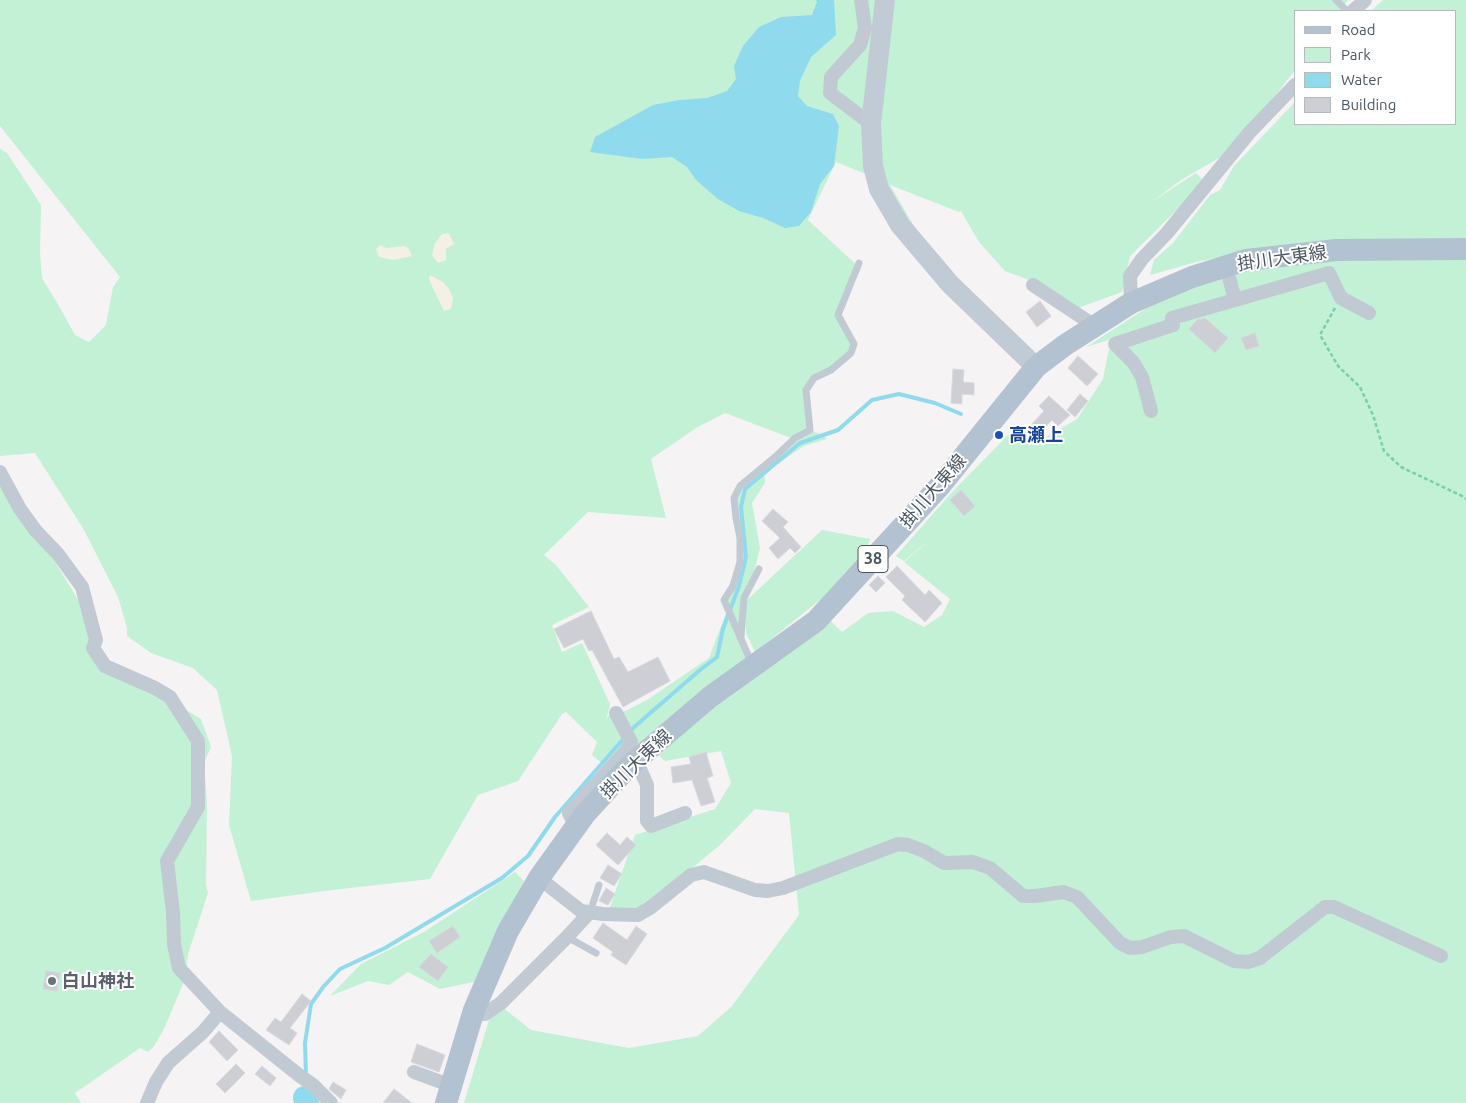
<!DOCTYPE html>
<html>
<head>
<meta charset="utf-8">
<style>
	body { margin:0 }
	#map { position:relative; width:1466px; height:1103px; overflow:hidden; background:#f5f3f3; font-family:Ubuntu,sans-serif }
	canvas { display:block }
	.legend { position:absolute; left:1294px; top:10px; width:162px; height:115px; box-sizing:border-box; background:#fff; border:1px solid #b7bbc0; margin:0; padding:6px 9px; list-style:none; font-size:15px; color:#4a5661 }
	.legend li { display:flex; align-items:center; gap:10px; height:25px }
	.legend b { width:25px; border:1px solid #b7bbc0 }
</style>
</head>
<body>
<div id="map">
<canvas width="1466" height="1103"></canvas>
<ul class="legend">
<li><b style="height:6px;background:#b3c2d1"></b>Road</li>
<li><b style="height:14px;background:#c3f1d5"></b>Park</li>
<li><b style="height:14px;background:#90daee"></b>Water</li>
<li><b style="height:14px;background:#cdcfd5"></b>Building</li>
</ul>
</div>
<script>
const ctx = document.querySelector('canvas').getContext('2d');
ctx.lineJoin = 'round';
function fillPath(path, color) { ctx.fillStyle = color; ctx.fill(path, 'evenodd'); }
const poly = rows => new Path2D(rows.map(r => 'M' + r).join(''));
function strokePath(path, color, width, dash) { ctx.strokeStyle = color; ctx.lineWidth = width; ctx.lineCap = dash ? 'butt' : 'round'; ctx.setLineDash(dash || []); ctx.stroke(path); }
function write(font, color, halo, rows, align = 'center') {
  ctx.font = font + ' Ubuntu,"Noto Sans JP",sans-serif'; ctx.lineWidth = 4; ctx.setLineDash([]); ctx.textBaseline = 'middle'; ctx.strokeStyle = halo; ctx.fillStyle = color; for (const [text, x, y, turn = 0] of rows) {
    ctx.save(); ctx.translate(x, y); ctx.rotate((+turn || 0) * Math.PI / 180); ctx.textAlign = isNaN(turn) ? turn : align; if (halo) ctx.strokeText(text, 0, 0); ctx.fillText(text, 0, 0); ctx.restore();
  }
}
const green = poly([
	[0,0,1348,0,1340,11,1295,11,1295,70,1264,110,1219,158,1181,180,1153,201,1196,173,1205,182,1130,256,1122,292,1075,309,1037,283,1005,271,979,242,961,211,959,212,890,185,918,233,887,191,886,182,836,162,808,220,861,269,845,297,838,315,854,344,851,353,814,378,806,391,810,430,823,435,827,439,804,446,764,473,765,483,752,503,760,548,747,600,822,530,870,539,865,553,840,584,755,652,746,633,746,609,741,640,724,599,740,557,732,498,791,438,725,413,696,428,651,459,666,518,588,512,544,555,556,565,589,607,552,625,562,652,582,643,610,704,606,721,608,716,617,715,647,700,709,658,726,613,751,661,609,769,592,755,597,742,566,712,562,714,518,781,478,795,430,879,332,890,251,901,229,825,232,756,217,690,193,668,151,653,127,636,127,628,118,597,84,530,35,453,0,456,0,149,7,153,41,205,40,253,42,278,59,306,75,335,89,342,106,325,113,287,120,277,0,126],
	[1383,0,1466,0,1466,1103,464,1103,489,1020,502,1007,531,1030,629,1048,698,1036,731,1007,799,915,789,813,755,809,721,844,639,913,609,910,635,835,715,809,731,783,721,751,665,761,659,756,697,720,831,621,842,632,868,613,893,611,924,627,942,615,950,599,904,562,937,534,904,561,896,556,953,491,1017,426,1041,440,1077,419,1103,379,1109,349,1118,343,1170,321,1086,347,1145,309,1254,251,1196,262,1150,275,1154,260,1173,243,1210,195,1220,190,1234,166,1295,102,1295,124,1455,124,1455,11,1371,11],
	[0,488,10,488,77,598,91,624,95,655,201,719,211,747,204,763,207,803,206,885,208,893,188,954,185,979,164,1029,154,1046,148,1052,140,1048,75,1093,81,1103,0,1103],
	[515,872,524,881,474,982,440,989,408,972,389,985,368,981,330,996,361,964,424,932]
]);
const sand = poly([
	[449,233,454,244,446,249,446,260,438,263,432,255,435,243,442,234],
	[380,245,386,248,405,246,409,249,412,256,393,260,379,257,376,249],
	[430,275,443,282,449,289,453,298,451,309,444,311,432,286,429,279]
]);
const water = poly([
	[816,0,834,0,836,35,811,57,800,81,798,96,807,106,833,114,839,126,834,166,820,184,811,212,799,226,785,228,763,218,739,211,718,199,696,180,687,167,672,157,642,159,590,152,595,137,653,105,679,100,707,98,727,91,736,79,734,66,743,46,759,27,781,17,812,15,817,2]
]);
const stream = poly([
	[306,1076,305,1043,311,1004,324,986,340,969,385,948,502,878,528,856,555,817,633,728,700,670,717,657,723,629,739,586,746,557,741,507,745,489,800,443,838,430,872,400,899,394,935,403,961,414],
	[305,1098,306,1083]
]);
const river = poly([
	[305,1098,307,1103]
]);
const building = poly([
	[1040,301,1051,316,1037,327,1026,312,1040,301],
	[1205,318,1228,338,1215,353,1189,329,1197,320,1205,318],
	[1255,333,1259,346,1246,350,1241,338,1255,333],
	[1078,356,1098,374,1087,386,1068,368,1078,356],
	[953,369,964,370,963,382,974,383,974,395,962,394,962,404,951,403,953,369],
	[1080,394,1088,401,1075,417,1067,410,1080,394],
	[1049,396,1070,415,1058,426,1052,420,1038,435,1029,427,1044,411,1039,406,1049,396],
	[961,490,975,506,964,516,950,500,961,490],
	[773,509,788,522,783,527,801,547,795,553,790,548,778,559,769,548,780,538,762,521,773,509],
	[897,566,925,595,929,590,942,603,925,622,902,600,905,596,886,577,897,566],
	[878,576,885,583,876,592,869,585,878,576],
	[591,611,614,659,619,657,628,672,658,657,670,681,623,707,592,650,589,651,583,639,564,648,554,629,591,611],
	[706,752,713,776,707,778,715,802,701,806,692,780,673,783,671,767,691,764,689,757,706,752],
	[607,833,620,845,627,837,636,845,618,865,596,845,607,833],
	[608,865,622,874,614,886,600,878,608,865],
	[606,888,615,894,608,905,599,901,606,888],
	[603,923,627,940,636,926,647,934,626,965,611,955,613,952,593,938,603,923],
	[453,926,460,937,437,953,429,941,453,926],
	[431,954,448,967,438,981,419,967,431,954],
	[46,971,60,973,57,991,43,989,46,971],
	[302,994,311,1001,290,1028,297,1033,289,1045,266,1030,275,1018,281,1022,302,994],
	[219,1031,238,1050,227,1061,209,1042,219,1031],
	[417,1044,445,1055,439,1072,411,1062,417,1044],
	[236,1064,245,1073,225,1093,216,1084,236,1064],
	[262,1066,276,1078,270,1086,255,1074,262,1066],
	[333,1082,346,1090,341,1099,329,1089,333,1082],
	[394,1089,412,1103,383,1103,394,1089]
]);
const path = poly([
	[1335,308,1320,335,1338,366,1360,387,1373,415,1384,451,1401,467,1462,496,1466,499]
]);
const lane = poly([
	[1336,0,1347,11],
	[741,637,744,598,759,569],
	[752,664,724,600,733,586,740,562,740,538,736,518,734,498,740,486,775,457,795,438,810,430,806,390,814,378,831,370,851,353,854,344,838,315,859,263],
	[590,912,599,885],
	[567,937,596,953]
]);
const street = poly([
	[861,0,865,28,860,45,831,77,830,93,871,124],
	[1353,11,1365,0],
	[1226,266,1235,300],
	[1033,285,1095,326],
	[1131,303,1130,276,1142,259,1167,233,1249,133,1295,85],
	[1151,411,1142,377,1133,362,1115,344,1173,325,1172,318,1329,273,1341,298,1369,313],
	[0,472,20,509,36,531,58,554,82,587,96,640,93,648,105,666,155,688,170,697,198,741,198,807,167,861,173,912,174,944,179,968,220,1012,300,1076,313,1085,331,1103],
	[635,761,640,769,647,785,647,821,651,826,685,813],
	[576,827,569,813,625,752,631,742,616,713],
	[539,878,581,911,603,914,638,915,650,908,691,875,704,872,755,890,768,891,783,888,898,844,908,845,924,851,944,863,973,862,990,868,1023,896,1036,896,1063,892,1077,897,1120,943,1130,948,1142,947,1171,937,1184,936,1234,961,1248,962,1260,958,1325,907,1334,907,1441,956],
	[473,1014,485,1014,501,1003,567,937,590,912],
	[414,1072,452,1086],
	[147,1103,156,1082,168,1063,203,1032,220,1012]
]);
const secondary = poly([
	[885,0,871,124,873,166,879,189,900,225,950,284,1036,367]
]);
const primary = poly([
	[446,1103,474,1010,508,931,539,878,585,814,628,767,710,697,816,621,939,487,1036,367,1065,345,1131,303,1192,277,1246,260,1336,250,1466,249]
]);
const markers = [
	[999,435,5,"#1a4fb4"],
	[52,981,5,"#6b7280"]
];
const shields = [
	[873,559,30]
];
const shieldNames = [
	["38",873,559]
];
const streetNames = [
	["掛川大東線",1282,258,-8],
	["掛川大東線",933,491,-49],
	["掛川大東線",636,764,-44]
];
const transitNames = [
	["高瀬上",1009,435]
];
const worshipNames = [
	["白山神社",62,981]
];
fillPath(green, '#c3f1d5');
fillPath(sand, '#f5f0e5');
fillPath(water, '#90daee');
strokePath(stream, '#90daee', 4);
strokePath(river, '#90daee', 24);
fillPath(building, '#cdcfd5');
strokePath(building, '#d7d9de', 1);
strokePath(path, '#7ad0a6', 2.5, [4, 2.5]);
strokePath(lane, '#c1cad2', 7);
strokePath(street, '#c1cad2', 14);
strokePath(secondary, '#c1cbd6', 20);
strokePath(primary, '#b3c2d1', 22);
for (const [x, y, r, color] of markers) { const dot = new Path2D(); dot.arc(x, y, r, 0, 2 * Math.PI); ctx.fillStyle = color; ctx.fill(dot); strokePath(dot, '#fff', 2); }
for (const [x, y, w] of shields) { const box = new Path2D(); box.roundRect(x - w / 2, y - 13.5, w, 27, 4); ctx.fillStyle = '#fff'; ctx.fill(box); strokePath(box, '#4a5661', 1); }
write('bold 16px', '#4a5661', null, shieldNames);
write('18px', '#4a5661', '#fff', streetNames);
write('bold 18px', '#164399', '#fff', transitNames, 'left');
write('bold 18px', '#5b616d', '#fff', worshipNames, 'left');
</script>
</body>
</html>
